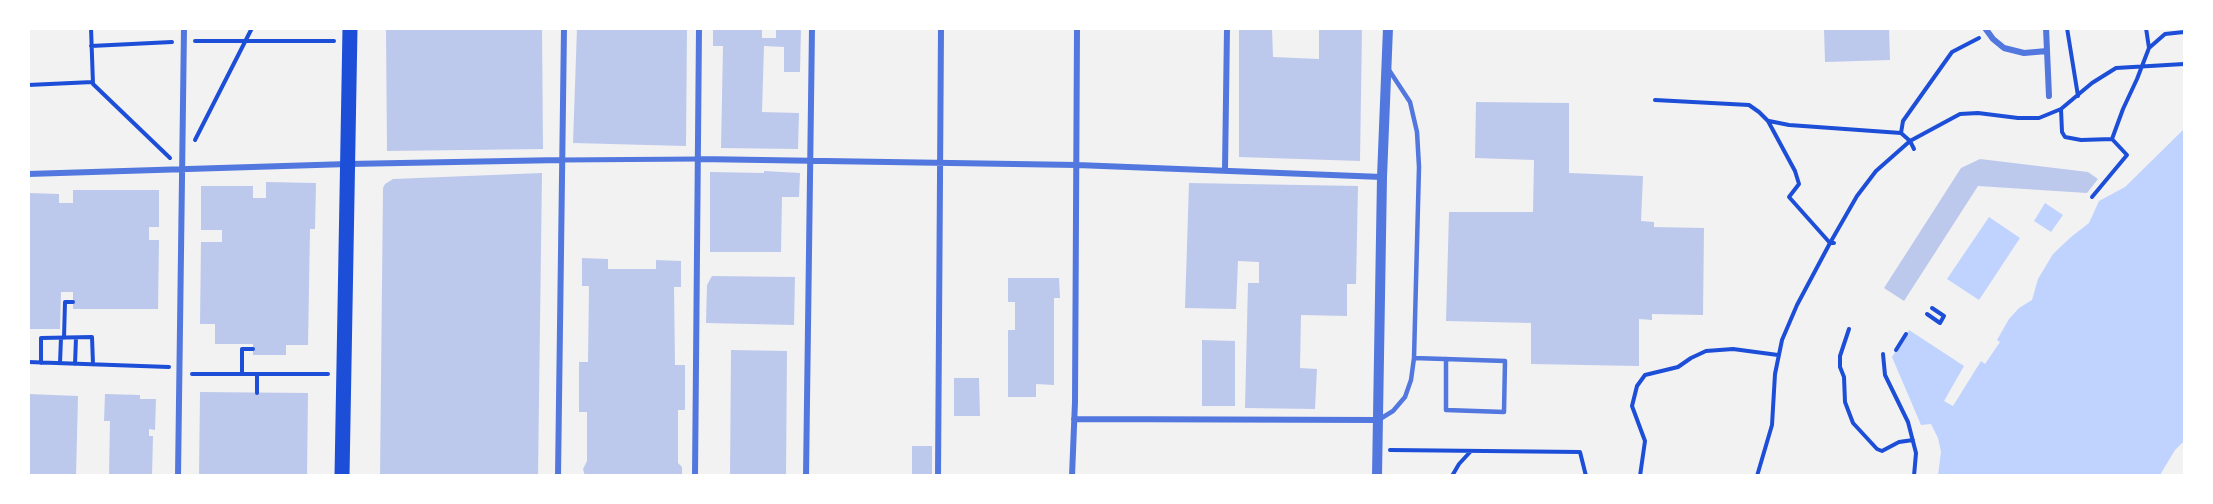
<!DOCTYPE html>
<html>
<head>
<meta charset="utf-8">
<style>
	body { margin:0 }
	#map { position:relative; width:2213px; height:504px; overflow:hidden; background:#f2f2f2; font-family:"Varela Round",sans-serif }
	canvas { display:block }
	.frame { position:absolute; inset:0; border:30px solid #fff; pointer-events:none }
</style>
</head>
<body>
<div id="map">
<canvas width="2213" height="504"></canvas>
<div class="frame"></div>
</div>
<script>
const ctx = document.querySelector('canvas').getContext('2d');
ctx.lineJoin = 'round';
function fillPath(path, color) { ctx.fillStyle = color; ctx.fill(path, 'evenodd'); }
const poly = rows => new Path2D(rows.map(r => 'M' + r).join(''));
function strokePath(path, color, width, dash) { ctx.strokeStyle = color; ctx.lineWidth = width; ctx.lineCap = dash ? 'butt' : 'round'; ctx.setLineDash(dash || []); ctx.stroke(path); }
const water = poly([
	[2184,129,2184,441,2175,450,2160,475,1938,475,1941,452,1938,438,1931,424,1921,425,1892,357,1909,330,1964,366,1944,401,1953,406,1981,361,1985,364,2000,342,1997,340,2009,319,2019,308,2032,300,2038,279,2053,254,2071,237,2089,223,2099,201,2125,187],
	[2045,203,2063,215,2051,232,2034,221],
	[1989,217,2020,238,1979,300,1947,279]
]);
const building = poly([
	[386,28,542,28,543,149,387,151],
	[577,28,687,28,686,146,573,143],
	[713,28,762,28,762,38,776,38,776,28,801,28,800,72,784,72,784,47,764,46,762,112,799,113,798,149,721,148,723,46,713,46],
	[1239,28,1272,28,1273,57,1319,59,1319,28,1362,28,1360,161,1239,157],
	[1824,28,1889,28,1890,60,1825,62],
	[1476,102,1569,103,1569,173,1643,176,1641,221,1654,222,1654,227,1704,228,1703,315,1652,314,1652,320,1639,319,1639,366,1531,364,1531,323,1446,321,1449,212,1533,212,1534,160,1475,158],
	[1980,159,2088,172,2098,179,2087,193,1978,186,1904,301,1884,288,1961,168],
	[764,171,800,173,799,197,782,197,781,252,710,252,710,172,764,173],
	[542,173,538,476,380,476,383,188,385,184,393,179],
	[266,182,316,183,315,229,310,229,308,345,286,345,286,355,253,355,253,344,215,344,215,324,200,324,201,242,222,242,222,230,201,230,201,186,253,186,253,198,266,198],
	[1189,183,1358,186,1356,284,1347,284,1347,316,1301,315,1300,368,1317,369,1315,409,1245,408,1248,283,1259,283,1259,262,1238,261,1236,309,1185,308],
	[73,190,159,190,159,227,149,227,149,240,159,240,158,309,73,309,73,292,61,292,60,329,28,329,28,193,59,194,59,203,73,203],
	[582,258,608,259,608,269,656,269,656,260,681,261,681,287,674,287,675,365,685,365,685,410,678,410,678,463,682,467,682,476,585,476,583,469,587,461,587,412,579,412,579,362,588,362,589,286,582,286],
	[712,276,795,277,794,325,706,323,707,285],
	[1008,278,1059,278,1060,298,1054,298,1054,385,1036,384,1036,397,1008,397,1008,330,1015,330,1015,302,1008,302],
	[1202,340,1235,341,1235,406,1202,406],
	[731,350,787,351,786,476,730,476],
	[954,378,979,378,980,416,954,416],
	[200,392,308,393,307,476,199,476],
	[28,394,78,396,76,476,30,476],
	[105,394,140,395,140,399,156,399,155,430,149,429,149,436,153,436,152,476,109,476,110,421,104,421],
	[912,446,932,446,932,476,912,476]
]);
const path = poly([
	[91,28,93,84,170,158],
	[2067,28,2078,96],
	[2146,28,2149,48],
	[195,41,334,41],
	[91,46,172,42],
	[28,85,93,82],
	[1655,100,1749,105,1759,112,1768,121,1795,171,1799,184,1789,197,1830,243,1834,243],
	[2061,109,2062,132,2065,137,2081,140,2112,139,2127,155,2092,197],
	[1769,121,1789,125,1901,133,1910,141,1914,149],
	[1901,133,1903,121,1952,52,1979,38],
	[2112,139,2123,109,2137,79,2149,48,2165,34,2184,32],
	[195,140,252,28],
	[1927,314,1940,323,1944,316,1932,308],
	[1849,329,1840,356,1840,367,1844,377,1845,402,1853,423,1877,449,1882,451,1899,442,1913,440],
	[64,338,65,302,73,302],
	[1896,350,1906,334],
	[1883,354,1885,375,1908,422,1916,453,1914,476],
	[28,362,169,367],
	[41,363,41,338,92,337,93,364],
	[60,363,61,338],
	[75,364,76,338],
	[192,374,328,374],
	[242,374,242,349,253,349],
	[257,393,257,374],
	[1390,450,1580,452,1586,476],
	[1452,476,1459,464,1471,451],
	[1640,476,1645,441,1632,406,1637,386,1645,375,1678,367,1691,358,1706,351,1733,349,1778,355],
	[1757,476,1772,425,1775,374,1782,340,1797,305,1830,243,1857,196,1876,171,1910,141,1960,114,1978,113,2018,118,2039,118,2061,109,2092,83,2116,68,2184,64]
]);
const service = poly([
	[1414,358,1505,361,1504,412,1446,410,1446,359],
	[1380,419,1393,411,1405,397,1411,380,1414,358,1419,167,1417,132,1410,102,1389,70]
]);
const pedestrian = poly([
	[561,160,699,159]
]);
const minor = poly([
	[1985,28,1993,39,2004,48,2024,53,2047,51],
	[2046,28,2049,96],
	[699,159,1077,165,1382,177],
	[1225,170,1227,28],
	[28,174,348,164,561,160],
	[1074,419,1378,420],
	[178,476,184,28],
	[558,476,564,28],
	[695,476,699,28],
	[806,476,812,28],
	[938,476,941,28],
	[1072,476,1075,402,1077,28]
]);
const tertiary = poly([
	[1377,476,1382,177,1388,28]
]);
const primary = poly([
	[342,476,350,28]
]);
fillPath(water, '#bfd3fe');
fillPath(building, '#bdc9ec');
strokePath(path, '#1d4ed8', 4);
strokePath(service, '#5277de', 4.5);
strokePath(pedestrian, '#5277de', 5);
strokePath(minor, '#5277de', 6);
strokePath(tertiary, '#5277de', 10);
strokePath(primary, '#1d4ed8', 15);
</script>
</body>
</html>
